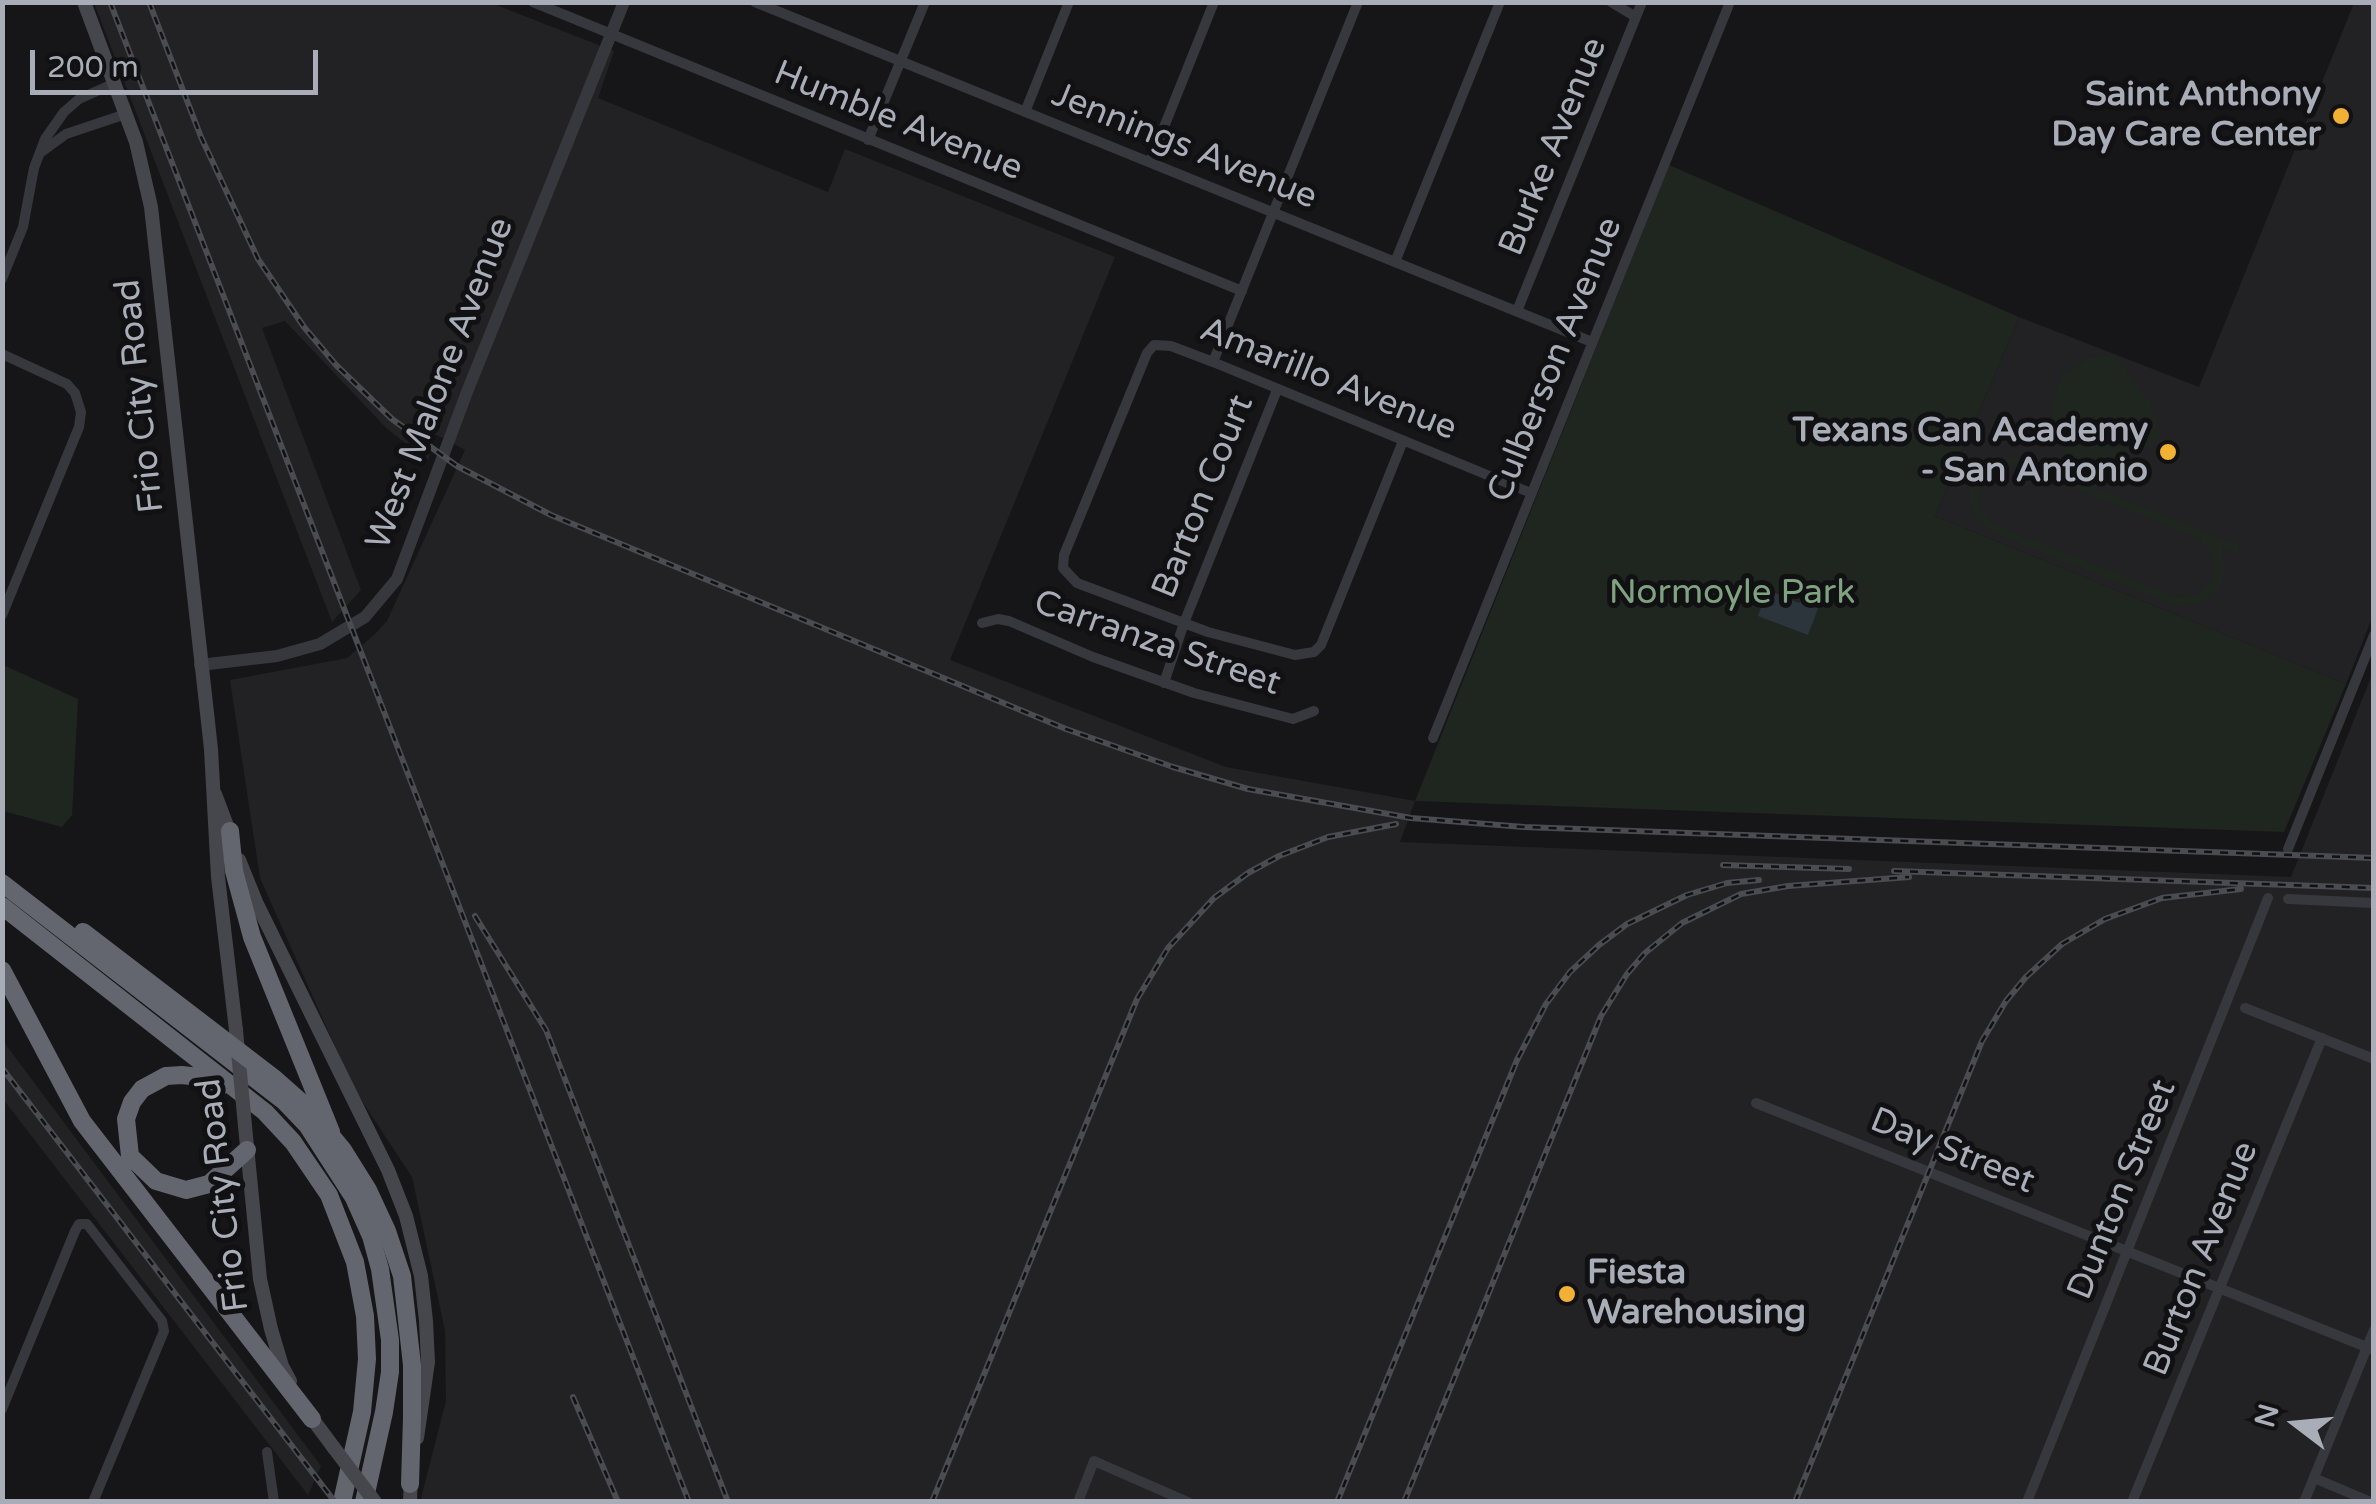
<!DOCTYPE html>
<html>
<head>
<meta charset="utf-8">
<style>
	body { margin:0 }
	#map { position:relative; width:2376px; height:1504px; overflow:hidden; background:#161618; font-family:"Varela Round",sans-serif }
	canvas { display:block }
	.frame { position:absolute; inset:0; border:5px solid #a8adb8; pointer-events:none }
	.north { position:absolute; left:2246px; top:1374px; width:100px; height:100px; -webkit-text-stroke:8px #111113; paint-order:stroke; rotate:286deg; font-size:28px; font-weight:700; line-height:40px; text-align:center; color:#a8adb8 }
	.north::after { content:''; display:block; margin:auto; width:35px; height:45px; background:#a8adb8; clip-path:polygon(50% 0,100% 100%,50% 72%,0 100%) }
	.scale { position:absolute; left:30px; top:50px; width:288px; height:45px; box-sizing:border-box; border:5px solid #a8adb8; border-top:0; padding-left:12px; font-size:30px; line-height:35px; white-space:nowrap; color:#a8adb8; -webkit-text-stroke:8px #111113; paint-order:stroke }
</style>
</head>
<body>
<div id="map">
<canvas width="2376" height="1504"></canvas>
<div class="frame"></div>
<div class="north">N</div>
<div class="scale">200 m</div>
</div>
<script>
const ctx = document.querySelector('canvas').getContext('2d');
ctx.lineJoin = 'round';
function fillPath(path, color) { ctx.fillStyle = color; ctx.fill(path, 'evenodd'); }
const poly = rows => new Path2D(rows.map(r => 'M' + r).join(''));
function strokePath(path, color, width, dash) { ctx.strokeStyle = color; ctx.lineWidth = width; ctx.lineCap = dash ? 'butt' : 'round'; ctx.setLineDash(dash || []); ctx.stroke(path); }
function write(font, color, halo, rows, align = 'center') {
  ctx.font = font + ' "Varela Round",sans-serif'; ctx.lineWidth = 10; ctx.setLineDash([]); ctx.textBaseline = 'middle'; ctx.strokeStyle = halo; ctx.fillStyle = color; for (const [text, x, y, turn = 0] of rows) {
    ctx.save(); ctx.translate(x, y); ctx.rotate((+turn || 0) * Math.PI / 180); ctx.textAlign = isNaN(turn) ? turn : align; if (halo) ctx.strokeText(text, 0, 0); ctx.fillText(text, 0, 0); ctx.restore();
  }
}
const built = poly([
	[94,3,491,3,614,51,598,98,828,192,845,149,1115,257,950,660,1226,767,1415,801,1400,842,2291,877,2373,672,2373,1501,423,1501,421,1498,446,1401,445,1331,412,1177,354,1089,260,878,230,680,347,658,375,634,387,621,465,450,435,434,428,460,387,429,285,321,262,328,361,590,332,622],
	[2354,3,2373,3,2374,613,2346,684,1935,516,2019,317,2199,387],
	[3,1041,321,1466,308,1495,3,1099]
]);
const green = poly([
	[1669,165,2019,317,1935,516,2346,684,2284,832,1415,801],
	[2113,355,2150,403,2162,434,2159,443,2074,475,2054,434,2051,409,2062,376,2088,358],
	[2006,456,2024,459,2240,545,2236,553,2221,548,2225,569,2219,587,2200,604,2175,606,1989,531,1972,513,1970,488,1983,466],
	[2002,466,2021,467,2200,539,2215,558,2211,582,2197,595,2177,597,1993,524,1981,509,1978,495,1985,476],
	[3,665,78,699,72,815,62,827,3,811]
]);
const water = poly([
	[1809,589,1823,595,1808,635,1758,616,1766,593,1770,591,1799,603]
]);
const minor = poly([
	[533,2,1242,291],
	[755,2,1592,342],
	[1611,2,1636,17],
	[1025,112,1069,2],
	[868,140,925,2],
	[40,153,66,134,126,114],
	[1150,162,1214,2],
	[1395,262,1500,2],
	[2,279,23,227,34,168,45,139,64,112,79,99,115,83],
	[1517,311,1642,2],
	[2,354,67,384,75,393,81,412,79,427,2,615],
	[1213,362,1358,2],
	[1403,441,1321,645,1314,652,1295,655,1208,632,1077,583,1063,568,1064,555,1147,353,1154,345,1171,346,1213,362,1531,493],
	[982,623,998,619,1009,621,1093,657,1194,693,1293,719,1314,711],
	[1164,683,1184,623,1277,390],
	[1433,738,1730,2],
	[2288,849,2374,635],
	[2288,899,2374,903],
	[2245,1008,2374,1059],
	[1756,1103,2374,1350],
	[2,1409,75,1231,79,1224,87,1224,162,1321,164,1331,93,1502],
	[267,1452,274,1502],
	[2314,1478,2371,1502],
	[1078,1502,1094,1461,1188,1502],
	[2027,1502,2268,898],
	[2132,1502,2322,1038],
	[2304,1502,2374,1330]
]);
const tertiary = poly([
	[200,665,277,656,320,644,365,617,397,579,467,392,624,2]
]);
const secondary = poly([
	[84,2,136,142,151,207,211,749,218,877,236,1030],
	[215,794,232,839],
	[239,860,256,902,388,1170,406,1216,421,1276,426,1321,428,1362,417,1438],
	[245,1126,260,1279,271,1329,282,1366,290,1381],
	[308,1413,334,1448],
	[410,1502,411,1473]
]);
const motorway = poly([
	[230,831,234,871,252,937,331,1132],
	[2,883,285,1102,307,1125,354,1198,371,1236,380,1269,390,1340,390,1372,384,1412,364,1502],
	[2,906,265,1112,293,1142,329,1195,355,1262,365,1316,367,1359,362,1412,342,1502],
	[2,970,82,1121,312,1419],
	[221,1086,207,1078,182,1075,166,1076,142,1089,132,1102,126,1119,130,1156,156,1181,186,1190,209,1184,247,1150],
	[410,1484,412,1418]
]);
const rail = poly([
	[110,2,689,1502],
	[149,2,201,137,258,259,304,327,336,365,392,419,457,466,551,515,1066,729,1173,767,1248,789,1411,818,1524,827,2374,858],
	[1723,865,1849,869],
	[1894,871,2374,888],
	[475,916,546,1030,728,1502],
	[2,1068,335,1502],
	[573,1397,618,1502],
	[932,1502,1137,999,1168,948,1214,898,1248,873,1279,856,1328,837,1396,824],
	[1337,1502,1517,1060,1546,1004,1570,972,1599,945,1627,924,1687,895,1727,883,1759,880],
	[1404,1502,1601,1016,1627,974,1645,953,1682,923,1741,894,1788,886,1909,877],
	[1795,1502,1982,1041,2006,1001,2026,977,2062,944,2105,919,2162,898,2241,889]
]);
const secondaryBridge = poly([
	[236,1030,245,1126],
	[334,1448,375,1502]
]);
const motorwayBridge = poly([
	[83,932,275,1079,310,1110,343,1150,368,1190,387,1231,402,1276,412,1365,412,1418]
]);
const markers = [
	[2341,116,10,"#f2b134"],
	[2168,452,10,"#f2b134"],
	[1567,1294,10,"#f2b134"]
];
const poiNames = [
	["Saint Anthony",2321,96],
	["Day Care Center",2321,136],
	["Texans Can Academy",2148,432],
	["- San Antonio",2148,472],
	["Fiesta",1587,1274,"left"],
	["Warehousing",1587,1314,"left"]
];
const streetNames = [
	["Humble Avenue",898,122,22],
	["Jennings Avenue",1184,147,22],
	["Burke Avenue",1554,147,-68],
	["Culberson Avenue",1556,360,-68],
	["Amarillo Avenue",1328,380,22],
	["West Malone Avenue",441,384,-69],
	["Frio City Road",141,396,-96],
	["Barton Court",1204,497,-68],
	["Carranza Street",1157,644,19],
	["Day Street",1952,1152,22],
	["Dunton Street",2123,1190,-68],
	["Frio City Road",224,1195,-97],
	["Burton Avenue",2202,1259,-68]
];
const parkNames = [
	["Normoyle Park",1732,594]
];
fillPath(built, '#222225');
fillPath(green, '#1e261f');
fillPath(water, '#2c353c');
strokePath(minor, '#37383d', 10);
strokePath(tertiary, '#37383d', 12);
strokePath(secondary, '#45474d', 14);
strokePath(motorway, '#63666e', 18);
strokePath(rail, '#4a4c52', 6);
strokePath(rail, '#111113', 2.5, [8]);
strokePath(secondaryBridge, '#45474d', 14);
strokePath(motorwayBridge, '#63666e', 18);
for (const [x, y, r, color] of markers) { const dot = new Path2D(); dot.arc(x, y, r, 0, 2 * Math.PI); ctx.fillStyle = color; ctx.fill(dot); strokePath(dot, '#111113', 4); }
write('bold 35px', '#a8adb8', '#111113', poiNames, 'right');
write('35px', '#a8adb8', '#111113', streetNames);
write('35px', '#7fa381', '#111113', parkNames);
</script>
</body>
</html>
